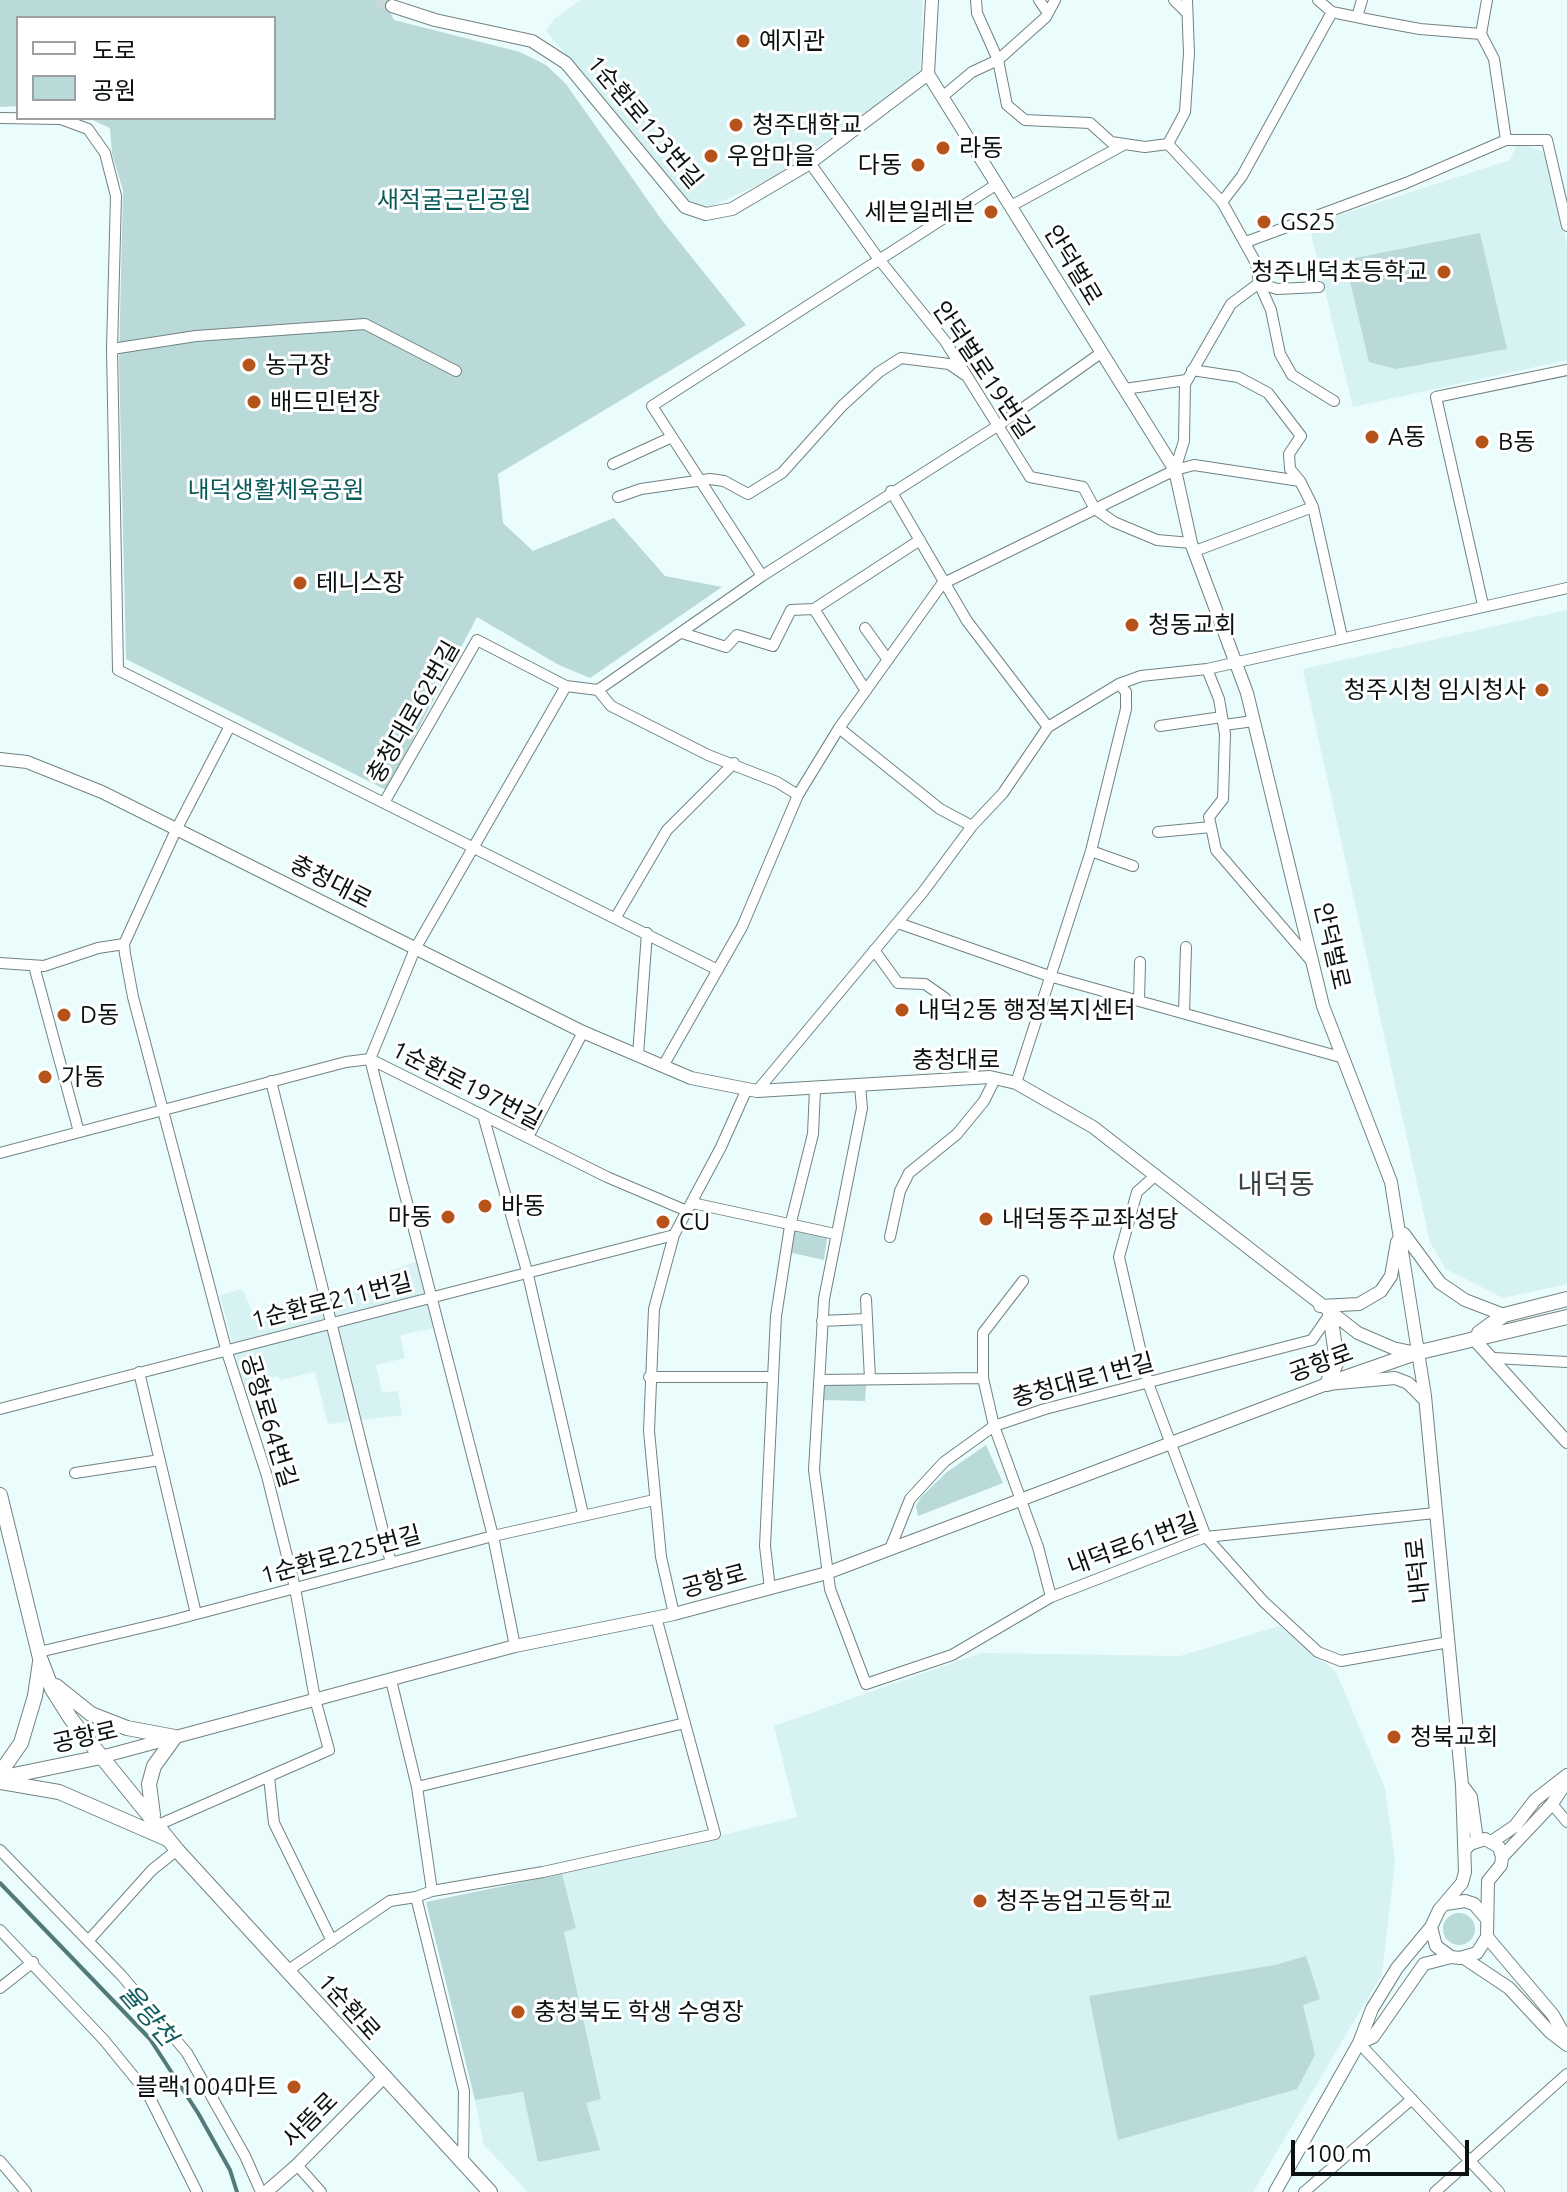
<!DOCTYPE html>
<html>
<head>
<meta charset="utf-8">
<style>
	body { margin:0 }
	#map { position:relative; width:1567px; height:2192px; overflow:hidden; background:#eafcfc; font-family:Ubuntu,"Noto Sans KR",sans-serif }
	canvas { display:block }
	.legend { position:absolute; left:16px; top:16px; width:260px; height:104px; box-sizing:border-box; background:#fff; border:2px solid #9da0a0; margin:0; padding:10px 14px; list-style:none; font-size:24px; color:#0b1211 }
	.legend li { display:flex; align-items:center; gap:16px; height:40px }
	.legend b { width:40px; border:2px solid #9da0a0 }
	.scale { position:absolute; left:1291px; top:2140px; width:178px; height:36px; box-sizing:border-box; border:4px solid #0b1211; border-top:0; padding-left:10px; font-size:24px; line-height:28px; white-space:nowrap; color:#0b1211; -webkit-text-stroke:6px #fff; paint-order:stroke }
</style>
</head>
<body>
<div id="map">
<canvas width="1567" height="2192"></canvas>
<ul class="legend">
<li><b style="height:10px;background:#fff"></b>도로</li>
<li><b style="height:22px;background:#b9dad9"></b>공원</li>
</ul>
<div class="scale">100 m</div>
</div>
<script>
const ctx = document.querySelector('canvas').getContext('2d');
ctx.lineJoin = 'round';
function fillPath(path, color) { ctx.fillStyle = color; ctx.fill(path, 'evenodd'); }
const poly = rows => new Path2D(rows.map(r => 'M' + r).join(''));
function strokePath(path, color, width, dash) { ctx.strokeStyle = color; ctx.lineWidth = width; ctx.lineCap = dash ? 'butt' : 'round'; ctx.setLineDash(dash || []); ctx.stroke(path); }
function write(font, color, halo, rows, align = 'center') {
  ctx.font = font + ' Ubuntu,"Noto Sans KR",sans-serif'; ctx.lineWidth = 6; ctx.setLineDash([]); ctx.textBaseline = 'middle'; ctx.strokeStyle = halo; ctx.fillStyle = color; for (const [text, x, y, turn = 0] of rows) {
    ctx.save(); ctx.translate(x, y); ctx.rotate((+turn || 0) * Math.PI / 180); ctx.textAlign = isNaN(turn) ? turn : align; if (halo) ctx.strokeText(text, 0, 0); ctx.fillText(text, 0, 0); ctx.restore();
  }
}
const built = poly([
	[581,0,923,0,920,75,774,177,710,207,688,200,666,176,546,31,554,19],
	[1518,142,1546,153,1567,244,1567,360,1353,407,1309,225,1510,160],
	[1567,610,1567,1284,1503,1298,1446,1269,1430,1242,1303,669],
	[417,1261,434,1328,400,1335,405,1358,376,1365,382,1393,398,1391,402,1415,328,1424,315,1372,280,1380,278,1376,243,1386,220,1295,242,1289,254,1316,271,1316,325,1306,333,1296,360,1288,378,1276],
	[1279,1626,1336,1672,1385,1788,1395,1862,1382,1974,1253,2192,528,2192,484,2145,475,2100,523,2092,586,2102,601,2098,564,1931,576,1927,562,1874,797,1817,774,1726,981,1653,1180,1656]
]);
const green = poly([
	[0,0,395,0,389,10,394,20,520,52,546,65,566,84,661,219,746,325,498,474,503,523,533,551,614,518,665,576,722,587,590,678,559,665,477,617,386,790,126,659,119,362,123,190,112,154,110,128,88,118,274,118,274,18,18,18,18,106,0,107],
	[1480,233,1507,349,1396,369,1369,362,1345,260],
	[792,1230,827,1238,824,1260,788,1252],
	[823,1384,866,1385,865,1401,823,1400],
	[986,1445,1003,1483,918,1516,916,1506,921,1497,947,1472],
	[562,1874,576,1928,564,1932,601,2099,586,2103,600,2150,538,2162,523,2092,475,2100,426,1902],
	'1443 1929a16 16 0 1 1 32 0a16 16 0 1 1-32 0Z',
	[1306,1956,1320,1999,1303,2005,1315,2055,1297,2089,1118,2140,1089,1996,1275,1965]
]);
const stream = poly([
	[0,1883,150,2039,198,2113,230,2170,237,2192]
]);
const tertiaryTunnel = poly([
	[376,0,392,6]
]);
const minor = poly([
	[976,0,977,13,998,60,1007,105,1025,120,1090,123,1111,142,1145,147,1168,144],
	[1039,0,1048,13],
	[1174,0,1186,12],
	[1318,0,1332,12,1371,20,1420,29,1481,34],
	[1357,17,1362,0],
	[942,97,972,72,998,60,1046,17,1055,0],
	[0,118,61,119,88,129,105,153,116,196,112,349],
	[1506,140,1547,140,1567,226],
	[1168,144,1222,202,1256,263,1259,283,1231,304,1185,384,1184,441,1175,470],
	[1168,144,1185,112,1189,53,1187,0],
	[810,163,878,258,945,341,1030,477,1083,487,1095,509,1114,522,1157,540,1191,543],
	[1222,202,1242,176,1332,12],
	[1011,206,1125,144],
	[1246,242,1406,183,1506,140,1494,59,1481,34,1487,0],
	[1259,283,1271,310,1280,354,1292,375,1334,401],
	[1259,283,1277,289,1319,287],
	[1192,370,1238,377,1268,393,1301,436,1289,454,1290,469,1300,481],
	[456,371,365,324,196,336,112,349,118,670,718,970],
	[1125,389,1186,380],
	[613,464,672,437],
	[891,491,967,621,1048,727],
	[618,497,641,489,710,479,724,481,748,494,782,473,842,406,879,372,901,358,949,364,965,375],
	[1195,551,1313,507],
	[762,576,652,406,997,184],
	[1483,605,1436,397,1567,370],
	[814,609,866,691],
	[865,628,888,660],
	[682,633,726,647,737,635,773,646,791,610,814,609,920,540],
	[1207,669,1219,699,1225,734,1223,799,1209,817,1216,850,1313,963],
	[598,690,762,576,999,425,1101,353],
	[1224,725,1254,721],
	[1160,726,1222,717],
	[839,728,940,809,972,826],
	[385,801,477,640,566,686,598,690,611,706,708,755,777,782,798,795],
	[1158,832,1211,827],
	[1091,851,1133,866],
	[616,917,667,830,734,763],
	[898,923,1049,976,1344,1058],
	[874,950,898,983,925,984,945,998],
	[0,963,44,966,98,948,124,944],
	[34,966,79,1132],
	[1139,1001,1140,962],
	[1184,1013,1186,947],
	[638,1055,647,933],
	[663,1066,742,927,798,795,839,728,942,584,1175,470,1194,465,1300,481,1313,507,1342,637],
	[271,1081,391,1563],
	[1016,1083,1091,851,1126,709,1126,692,1119,684],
	[860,1086,862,1108,824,1299,814,1470,830,1589,866,1684,952,1655,1051,1597,1206,1537,1435,1513],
	[757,1091,923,892,972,826,1003,793,1048,727,1119,684,1141,676,1207,669,1567,588],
	[483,1115,528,1275,583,1514],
	[528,1137,583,1032],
	[0,1153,346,1062,370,1059,607,1177,687,1211],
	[1156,1175,1137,1192,1119,1257,1148,1383,1206,1537,1264,1602,1318,1652,1341,1661,1449,1642],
	[692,1203,835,1234],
	[890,1237,900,1191,909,1173,957,1134,984,1101,995,1079],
	[1023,1281,983,1333,983,1378,994,1426,1038,1547,1051,1597],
	[866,1299,870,1379],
	[822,1321,866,1319],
	[1494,1358,1567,1362],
	[139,1372,196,1614],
	[649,1377,773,1377],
	[820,1380,983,1378],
	[0,1409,674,1235],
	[75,1473,160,1460],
	[890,1549,910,1499,944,1462,994,1426,1045,1409,1312,1340,1330,1314],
	[770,1589,765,1546,776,1316,790,1226,813,1134,815,1089],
	[674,1614,661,1557,649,1431,654,1309,674,1235,721,1147,746,1091],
	[515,1646,493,1536,370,1059,415,949,566,686],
	[39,1652,170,1621,493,1536,654,1500],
	[391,1680,417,1787,432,1891,416,1897,464,2091,463,2161],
	[269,1777,274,1823,332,1941],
	[417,1787,685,1723],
	[1552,1804,1567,1822],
	[158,1825,329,1750,315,1699,295,1588,267,1476,226,1349,133,997,125,954,124,944,176,830,230,726],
	[0,1850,122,1976,187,2053,245,2156,261,2192],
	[432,1891,543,1872,715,1834,656,1617],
	[0,1930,104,2040,148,2094,197,2192],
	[89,1940,152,1870,177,1850],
	[287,1971,390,1901,416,1897],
	[0,1988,33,1962],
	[1359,2043,1499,2192],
	[0,2161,26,2192],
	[297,2165,321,2192],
	[1304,2192,1412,2099],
	[1435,2192,1567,2074]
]);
const tertiary = poly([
	[932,0,928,74,1175,470,1191,543,1247,693,1323,1006,1391,1182,1425,1396,1462,1785,1465,1872,1462,1883,1439,1910,1431,1927,1436,1946,1451,1957,1460,1958,1477,1953,1487,1937,1488,1881,1501,1865,1502,1857,1499,1847,1485,1839,1470,1844,1465,1850],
	[392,6,435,20,532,41,566,63,685,207,706,214,732,209,810,163,928,74],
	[0,759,27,762,102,792,583,1032,691,1078,757,1091,990,1077,1016,1083,1093,1127,1358,1333,1393,1348,1416,1353],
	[1404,1234,1440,1283,1465,1300,1504,1315],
	[1320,1306,1359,1304,1381,1291,1391,1276,1397,1242],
	[1473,1338,1567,1442],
	[101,1757,515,1646,674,1614,827,1573,1327,1384,1395,1378,1408,1383,1425,1400],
	[1462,1785,1471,1797,1477,1840],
	[1493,1841,1515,1826,1535,1800,1567,1775],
	[1502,1857,1552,1804,1567,1781],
	[1446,1904,1465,1901,1474,1904,1486,1918],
	[1487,1937,1553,2015,1567,2040],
	[1464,1958,1509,1988,1550,2032,1567,2045],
	[1359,2043,1373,2037,1424,1964,1451,1957],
	[266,2192,297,2165,384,2077],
	[1275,2192,1359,2043,1372,2009,1397,1968,1431,1927]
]);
const secondary = poly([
	[1479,1333,1504,1315,1567,1299],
	[1327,1384,1416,1353,1567,1317],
	[1327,1384,1337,1361,1330,1314],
	[0,1495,40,1658,52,1689,71,1719,177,1850,490,2192],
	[56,1686,91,1714,127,1728,175,1737],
	[0,1773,21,1743,35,1696,40,1662],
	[0,1778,101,1757],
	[0,1782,59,1792,165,1838],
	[153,1815,149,1784,154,1766,175,1737]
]);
const markers = [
	[743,41,8,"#b6531b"],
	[736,125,8,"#b6531b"],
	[943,148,8,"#b6531b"],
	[711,156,8,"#b6531b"],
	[918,165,8,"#b6531b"],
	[991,212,8,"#b6531b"],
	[1264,222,8,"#b6531b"],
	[1444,272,8,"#b6531b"],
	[249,365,8,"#b6531b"],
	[254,402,8,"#b6531b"],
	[1372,437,8,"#b6531b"],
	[1482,442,8,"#b6531b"],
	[300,583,8,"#b6531b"],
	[1132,625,8,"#b6531b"],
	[1542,690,8,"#b6531b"],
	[902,1010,8,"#b6531b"],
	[64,1015,8,"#b6531b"],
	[45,1077,8,"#b6531b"],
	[485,1206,8,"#b6531b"],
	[448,1217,8,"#b6531b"],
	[986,1219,8,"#b6531b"],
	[663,1222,8,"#b6531b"],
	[1394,1737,8,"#b6531b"],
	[980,1901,8,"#b6531b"],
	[518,2012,8,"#b6531b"],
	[294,2087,8,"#b6531b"]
];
const poiNames = [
	["예지관",759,41],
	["청주대학교",752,125],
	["라동",959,148],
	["우암마을",727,156],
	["다동",902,165,"right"],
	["세븐일레븐",975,212,"right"],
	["GS25",1280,222],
	["청주내덕초등학교",1428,272,"right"],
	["농구장",265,365],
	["배드민턴장",270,402],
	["A동",1388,437],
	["B동",1498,442],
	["테니스장",316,583],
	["청동교회",1148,625],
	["청주시청 임시청사",1526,690,"right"],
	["내덕2동 행정복지센터",918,1010],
	["D동",80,1015],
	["가동",61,1077],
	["바동",501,1206],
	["마동",432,1217,"right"],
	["내덕동주교좌성당",1002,1219],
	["CU",679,1222],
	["청북교회",1410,1737],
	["청주농업고등학교",996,1901],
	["충청북도 학생 수영장",534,2012],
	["블랙1004마트",278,2087,"right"]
];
const streetNames = [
	["1순환로123번길",645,122,50],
	["안덕벌로",1073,265,59],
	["안덕벌로19번길",983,370,56],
	["충청대로62번길",413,712,-60],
	["충청대로",331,882,27],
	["안덕벌로",1332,946,77],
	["충청대로",956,1060],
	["1순환로197번길",467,1085,27],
	["1순환로211번길",332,1301,-14],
	["공항로",1321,1363,-20],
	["충청대로1번길",1083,1380,-15],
	["공항로64번길",269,1421,73],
	["내덕로61번길",1133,1544,-20],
	["1순환로225번길",341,1555,-15],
	["내덕로",1418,1571,-96],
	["공항로",714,1581,-15],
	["공항로",85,1737,-13],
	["1순환로",349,2007,48],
	["사뜸로",310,2120,-45]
];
const parkNames = [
	["새적굴근린공원",454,200],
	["내덕생활체육공원",276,490]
];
const waterNames = [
	["율량천",148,2015,49]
];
const quarterNames = [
	["내덕동",1276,1185]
];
fillPath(built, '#d6f2f2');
fillPath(green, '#b9dad9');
strokePath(stream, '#527a7a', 4);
strokePath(tertiaryTunnel, '#c9d9d9', 12, [12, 6]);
strokePath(minor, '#728282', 12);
strokePath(tertiary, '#728282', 14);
strokePath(secondary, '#728282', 16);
strokePath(minor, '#fff', 10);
strokePath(tertiary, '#fff', 12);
strokePath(secondary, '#fff', 14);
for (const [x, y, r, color] of markers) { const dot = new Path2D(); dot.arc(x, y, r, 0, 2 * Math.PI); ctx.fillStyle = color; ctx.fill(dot); strokePath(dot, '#fff', 3); }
write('24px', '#0b1211', '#fff', poiNames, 'left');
write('24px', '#0b1211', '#fff', streetNames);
write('24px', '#0a5a5b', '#fff', parkNames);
write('italic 26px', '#125f5f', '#fff', waterNames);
write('28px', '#364444', '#fff', quarterNames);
</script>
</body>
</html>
